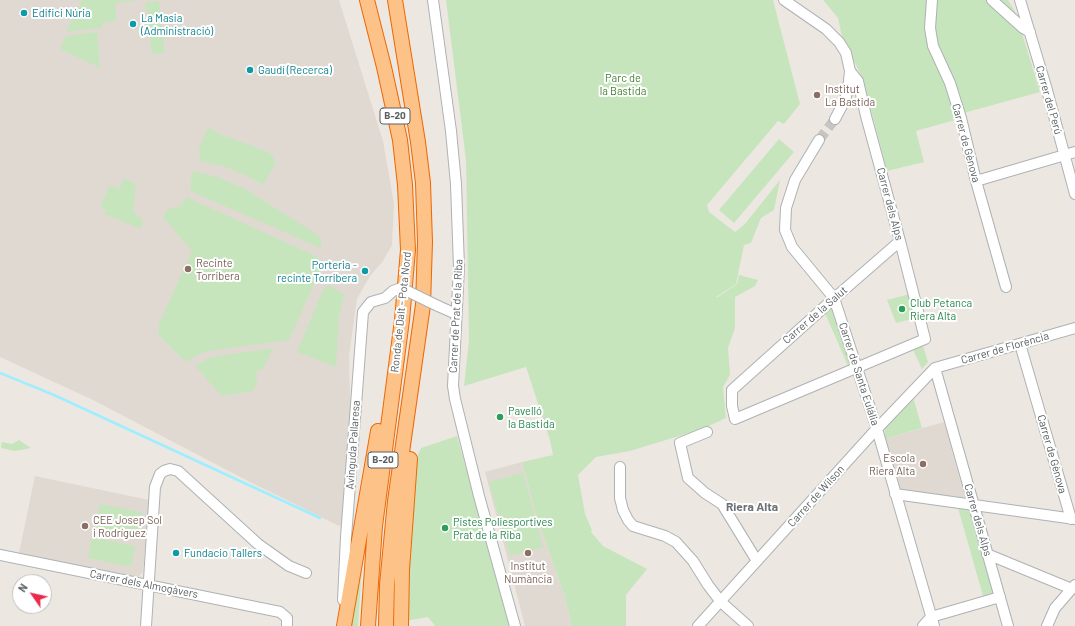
<!DOCTYPE html>
<html>
<head>
<meta charset="utf-8">
<style>
	body { margin:0 }
	#map { position:relative; width:1075px; height:626px; overflow:hidden; background:#ede7e1; font-family:Barlow,sans-serif }
	canvas { display:block }
	.north { position:absolute; left:12px; top:574px; width:40px; height:40px; box-sizing:border-box; background:#fff; border:1px solid #bdbfc0; border-radius:50%; rotate:304deg; font-size:11px; font-weight:700; line-height:16px; text-align:center; color:#5a6062 }
	.north::after { content:''; display:block; margin:auto; width:14px; height:18px; background:#ea2a4c; clip-path:polygon(50% 0,100% 100%,50% 72%,0 100%) }
</style>
</head>
<body>
<div id="map">
<canvas width="1075" height="626"></canvas>
<div class="north">N</div>
</div>
<script>
const ctx = document.querySelector('canvas').getContext('2d');
ctx.lineJoin = 'round';
function fillPath(path, color) { ctx.fillStyle = color; ctx.fill(path, 'evenodd'); }
const poly = rows => new Path2D(rows.map(r => 'M' + r).join(''));
function strokePath(path, color, width, dash) { ctx.strokeStyle = color; ctx.lineWidth = width; ctx.lineCap = dash ? 'butt' : 'round'; ctx.setLineDash(dash || []); ctx.stroke(path); }
function write(font, color, halo, rows, align = 'center') {
  ctx.font = font + ' Barlow,sans-serif'; ctx.lineWidth = 4; ctx.setLineDash([]); ctx.textBaseline = 'middle'; ctx.strokeStyle = halo; ctx.fillStyle = color; for (const [text, x, y, turn = 0] of rows) {
    ctx.save(); ctx.translate(x, y); ctx.rotate((+turn || 0) * Math.PI / 180); ctx.textAlign = isNaN(turn) ? turn : align; if (halo) ctx.strokeText(text, 0, 0); ctx.fillText(text, 0, 0); ctx.restore();
  }
}
const education = poly([
	[0,0,339,0,383,141,394,204,392,245,383,261,370,276,357,299,349,356,352,482,345,527,337,525,244,479,95,401,0,357],
	[944,422,965,498,898,489,884,439],
	[522,462,535,512,564,594,572,626,525,626,485,472],
	[35,476,149,500,143,572,138,577,19,553]
]);
const green = poly([
	[82,0,137,0,116,3,116,21,102,23,102,28,66,32],
	[446,0,773,0,800,104,784,124,778,121,707,205,709,212,735,232,744,225,780,180,774,210,761,218,751,243,744,245,736,284,718,296,715,296,718,297,737,284,739,275,758,280,755,286,735,297,735,328,728,348,730,375,723,387,726,418,702,429,630,451,596,457,578,475,585,514,592,530,591,532,603,546,647,569,626,595,626,626,572,626,564,594,535,512,522,462,553,455,550,440,526,367,464,386,469,340,466,160],
	[823,0,1008,0,1014,10,1018,20,1040,92,960,114,955,120,916,131,924,162,887,171,863,79,842,37,838,18],
	[159,1,165,53,152,54,145,3],
	[97,32,100,68,60,49,66,36],
	[208,128,221,134,224,137,226,136,268,152,272,155,276,163,263,185,253,179,224,166,200,161,199,148],
	[779,139,794,152,734,223,719,210],
	[192,171,218,177,247,190,315,233,321,238,321,248,190,191],
	[124,178,136,184,133,209,135,213,143,220,141,229,104,214,106,210,100,207,110,185,119,189],
	[186,197,318,257,321,268,289,340,209,351,199,354,186,362,158,335,159,332,159,324,192,251,163,217,169,208,171,209,180,206,183,203],
	[328,285,343,293,344,296,339,316,336,367,297,352,323,290],
	[910,294,916,318,896,323,887,300],
	[834,307,852,362,848,366,825,313],
	[923,346,928,362,922,369,913,350],
	[273,348,263,369,256,371,257,382,253,391,222,396,195,366,211,357],
	[913,397,922,428,884,439,885,427],
	[457,436,510,626,435,626,428,617,405,621,415,462,421,448],
	[19,440,31,448,15,451,1,448,2,442,12,444],
	[523,473,543,547,510,556,489,482],
	[100,504,142,512,137,536,95,527],
	[958,508,969,509,993,593,983,596],
	[92,537,135,546,131,567,88,558],
	[363,551,358,626,348,626]
]);
const stream = poly([
	[0,373,54,395,320,518]
]);
const minorTunnel = poly([
	[819,140,835,119]
]);
const minor = poly([
	[433,0,451,131,456,184,459,267,453,386,455,399,479,496,515,626],
	[784,0,826,29,839,42,846,53,850,71,848,90,844,102,835,119],
	[932,0,930,28,933,46,950,83,961,118,976,181,1006,287],
	[992,0,1023,28,1030,32],
	[1020,0,1047,90,1075,194],
	[850,71,858,81,866,116,900,241,925,339,735,419,732,406,732,390,830,302,900,241],
	[819,140,795,180,786,208,785,230,792,247,834,298,877,429,934,626],
	[976,181,1075,152],
	[438,306,456,314],
	[1020,344,1071,519],
	[935,368,1008,626],
	[935,368,1075,328],
	[707,432,680,443,688,478,705,493,722,504,757,561],
	[620,467,620,498,623,510,628,520,633,526,665,536,676,542,693,561,708,585,721,602,748,626],
	[895,494,1075,519],
	[987,554,1072,589],
	[0,555,280,612,287,618,287,626],
	[343,600,346,537,363,312,371,302,385,298,393,291,401,288],
	[146,626,155,487,160,474,164,471,170,469,178,471,258,544,289,566,306,573],
	[698,626,871,435,935,368],
	[923,626,931,617,1000,597],
	[1047,626,1055,608,1075,585]
]);
const highway = poly([
	[367,0,384,67,400,140,405,185,408,250,402,320,375,526,368,626],
	[344,626,378,431],
	[386,626,387,585,395,501,423,305,425,242,423,183,418,142,395,0],
	[401,626,402,570,410,459]
]);
const minorBridge = poly([
	[401,288,438,306]
]);
const markers = [
	[24,13,4,"#0f9aa8"],
	[133,24,4,"#0f9aa8"],
	[250,70,4,"#0f9aa8"],
	[817,95,4,"#8d6e63"],
	[188,269,4,"#8d6e63"],
	[365,271,4,"#0f9aa8"],
	[902,309,4,"#2e9e5b"],
	[500,417,4,"#2e9e5b"],
	[923,464,4,"#8d6e63"],
	[85,526,4,"#8d6e63"],
	[445,528,4,"#2e9e5b"],
	[176,553,4,"#0f9aa8"],
	[528,553,4,"#8d6e63"]
];
const shields = [
	[395,116,30],
	[383,460,30]
];
const shieldNames = [
	["B-20",395,116],
	["B-20",383,460]
];
const cultureNames = [
	["Edifici Núria",32,13],
	["La Masia",141,18],
	["(Administració)",141,31],
	["Gaudí (Recerca)",258,70],
	["Porteria -",357,265,"right"],
	["recinte Torribera",357,278,"right"],
	["Fundacio Tallers",184,553]
];
const parkNames = [
	["Parc de",623,78],
	["la Bastida",623,91]
];
const educationNames = [
	["Institut",825,89],
	["La Bastida",825,102],
	["Recinte",196,263],
	["Torribera",196,276],
	["Escola",915,458,"right"],
	["Riera Alta",915,471,"right"],
	["CEE Josep Sol",93,520],
	["i Rodríguez",93,533],
	["Institut",528,566,"center"],
	["Numància",528,579,"center"]
];
const streetNames = [
	["Carrer del Perú",1049,100,74],
	["Carrer de Gènova",966,143,75],
	["Carrer dels Alps",890,204,75],
	["Ronda de Dalt - Pota Nord",401,312,-84],
	["Carrer de la Salut",815,315,-41],
	["Carrer de Prat de la Riba",456,316,-87],
	["Carrer de Florència",1005,348,-16],
	["Carrer de Santa Eulália",859,374,72],
	["Avinguda Pallaresa",353,445,-86],
	["Carrer de Gènova",1052,454,74],
	["Carrer de Wilson",816,496,-48],
	["Carrer dels Alps",978,520,74],
	["Carrer dels Almogàvers",144,584,11]
];
const leisureNames = [
	["Club Petanca",910,303],
	["Riera Alta",910,316],
	["Pavelló",508,411],
	["la Bastida",508,424],
	["Pistes Poliesportives",453,522],
	["Prat de la Riba",453,535]
];
const neighbourhoodNames = [
	["Riera Alta",752,507]
];
fillPath(education, '#dfd9d2');
fillPath(green, '#c7e5bd');
strokePath(stream, '#9feeff', 2.5);
strokePath(minorTunnel, '#c8c5c1', 10, [10, 5]);
strokePath(minor, '#adb2b4', 12);
strokePath(highway, '#ee6700', 16);
strokePath(minor, '#fff', 10);
strokePath(highway, '#fdc288', 14);
strokePath(minorBridge, '#adb2b4', 12, []);
strokePath(minorBridge, '#fff', 10);
for (const [x, y, r, color] of markers) { const dot = new Path2D(); dot.arc(x, y, r, 0, 2 * Math.PI); ctx.fillStyle = color; ctx.fill(dot); strokePath(dot, '#fff', 1.5); }
for (const [x, y, w] of shields) { const box = new Path2D(); box.roundRect(x - w / 2, y - 8, w, 16, 3); ctx.fillStyle = '#fff'; ctx.fill(box); strokePath(box, '#5a6062', 1); }
write('bold 10px', '#5a6062', null, shieldNames);
write('11px', '#0d838f', '#fff', cultureNames, 'left');
write('11px', '#438133', '#fff', parkNames);
write('11px', '#785e54', '#fff', educationNames, 'left');
write('11px', '#5a6062', '#fff', streetNames);
write('11px', '#27864d', '#fff', leisureNames, 'left');
write('bold 12px', '#6b7275', '#fff', neighbourhoodNames);
</script>
</body>
</html>
